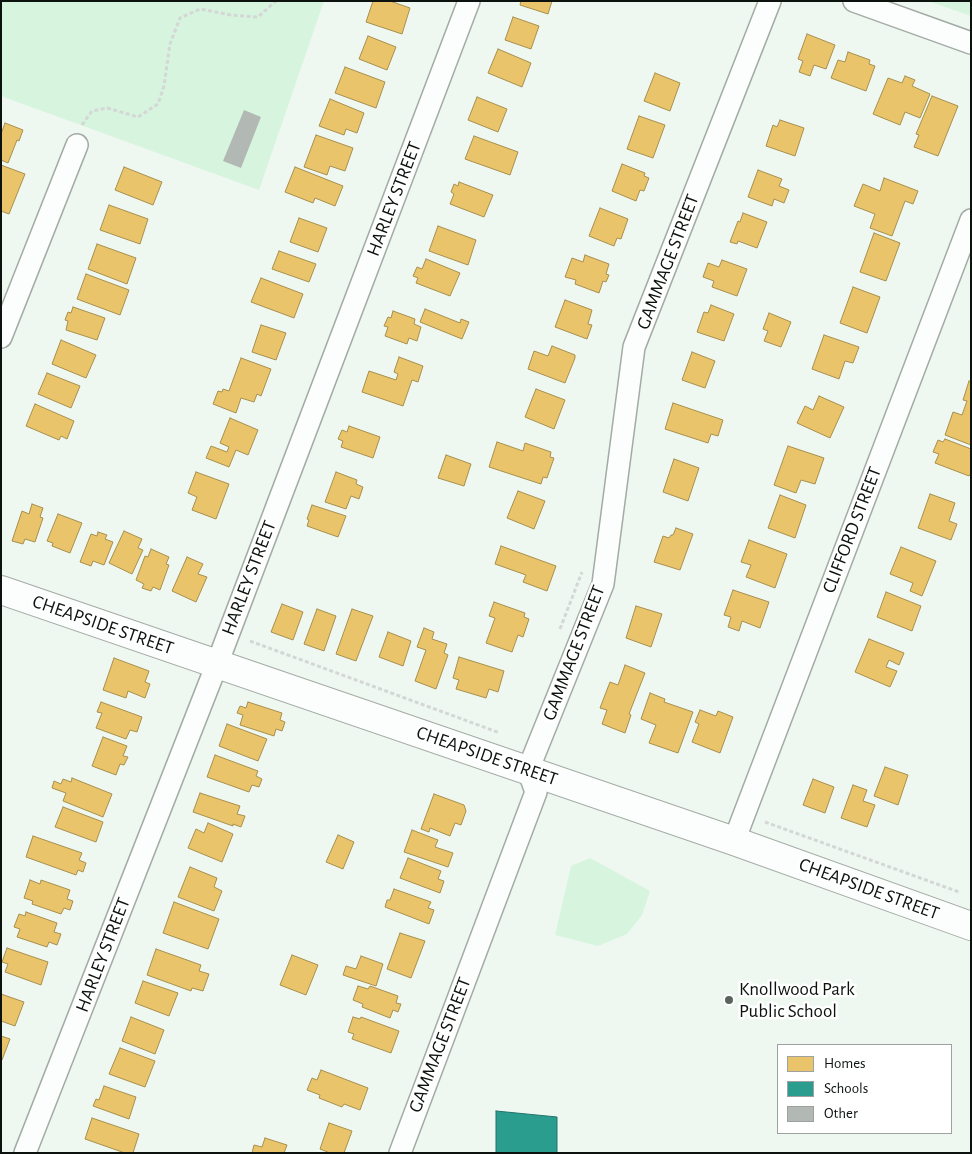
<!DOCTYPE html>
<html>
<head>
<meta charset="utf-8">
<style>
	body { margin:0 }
	#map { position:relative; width:972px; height:1154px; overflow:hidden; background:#eef8f0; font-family:"Alegreya Sans",sans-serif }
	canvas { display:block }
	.frame { position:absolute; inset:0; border:2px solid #0c130e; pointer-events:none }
	.legend { position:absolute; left:777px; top:1044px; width:175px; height:90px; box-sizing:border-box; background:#fff; border:1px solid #9ea19f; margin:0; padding:6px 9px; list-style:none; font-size:15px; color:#0c130e }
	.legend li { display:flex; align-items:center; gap:10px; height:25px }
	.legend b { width:25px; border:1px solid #9ea19f }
</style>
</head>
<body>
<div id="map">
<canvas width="972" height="1154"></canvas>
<div class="frame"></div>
<ul class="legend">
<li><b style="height:14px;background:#e9c46a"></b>Homes</li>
<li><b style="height:14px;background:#2a9d8f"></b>Schools</li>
<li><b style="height:14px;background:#b2b9b4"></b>Other</li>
</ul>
</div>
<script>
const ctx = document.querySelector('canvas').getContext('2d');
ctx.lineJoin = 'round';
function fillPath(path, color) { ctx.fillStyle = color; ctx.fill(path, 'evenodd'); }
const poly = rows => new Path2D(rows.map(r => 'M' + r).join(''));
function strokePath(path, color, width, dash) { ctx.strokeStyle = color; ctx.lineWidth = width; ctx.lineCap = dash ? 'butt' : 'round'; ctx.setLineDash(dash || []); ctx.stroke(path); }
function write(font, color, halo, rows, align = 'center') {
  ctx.font = font + ' "Alegreya Sans",sans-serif'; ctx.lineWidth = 5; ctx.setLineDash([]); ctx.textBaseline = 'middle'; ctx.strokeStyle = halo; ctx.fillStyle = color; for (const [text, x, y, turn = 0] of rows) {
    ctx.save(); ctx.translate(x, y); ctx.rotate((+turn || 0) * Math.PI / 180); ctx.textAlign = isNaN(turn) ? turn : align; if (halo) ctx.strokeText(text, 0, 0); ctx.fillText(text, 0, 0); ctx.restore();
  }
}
const green = poly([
	[1,1,324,1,259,190,1,96],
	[928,1,971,1,971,16],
	[590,858,650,891,642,915,627,934,598,946,555,935,571,866]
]);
const homes = poly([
	[373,1,390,1,410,8,402,34,366,22,373,1],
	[521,1,552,1,548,14,520,5,521,1],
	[513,17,539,26,531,49,505,40,513,17],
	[807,34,835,45,826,69,814,65,810,76,799,72,803,61,798,59,807,34],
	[368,36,396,47,387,70,359,59,368,36],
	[498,49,531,63,522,87,488,73,498,49],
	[848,52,870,60,869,64,875,66,866,91,831,78,838,60,845,62,848,52],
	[345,67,385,82,376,108,335,93,345,67],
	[655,73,680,83,670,111,644,101,655,73],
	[905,76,915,80,912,86,930,94,920,118,905,112,900,125,873,114,888,78,902,83,905,76],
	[932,96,958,106,938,156,914,147,919,135,916,134,932,96],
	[477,97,507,109,498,132,468,120,477,97],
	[330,99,364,113,357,133,346,129,344,135,319,126,330,99],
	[639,116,665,125,653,158,627,149,639,116],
	[780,120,804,128,795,156,766,146,773,125,777,127,780,120],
	[5,123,23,130,19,141,17,140,8,163,1,160,1,134,5,123],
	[316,135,353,148,345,171,330,166,327,175,304,167,316,135],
	[474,136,518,152,510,175,465,159,474,136],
	[622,164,645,173,644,176,649,178,644,191,640,190,636,201,612,191,622,164],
	[1,165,25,174,9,214,1,211,1,165],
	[124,167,162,182,153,205,115,190,124,167],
	[295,167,343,186,335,206,315,198,313,203,285,192,295,167],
	[758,170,782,179,779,186,789,190,784,203,774,199,772,206,748,197,758,170],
	[884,178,918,191,913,204,905,201,892,236,870,228,875,214,854,206,863,184,880,191,884,178],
	[459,182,493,195,484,217,450,204,454,194,451,192,454,184,458,186,459,182],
	[109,205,148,219,140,244,100,230,109,205],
	[600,208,628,219,621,239,617,238,614,246,589,236,600,208],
	[743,213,767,222,757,248,738,241,737,244,730,242,738,221,740,222,743,213],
	[299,218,327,228,318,252,290,242,299,218],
	[438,226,476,240,468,265,429,251,438,226],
	[874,233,900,243,886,281,860,272,874,233],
	[97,244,136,258,127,284,88,269,97,244],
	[279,251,316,264,309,282,272,269,279,251],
	[585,255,609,264,606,274,609,275,606,282,603,281,599,293,575,284,576,280,565,277,572,258,583,262,585,255],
	[426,259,460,273,450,296,416,283,418,278,413,276,417,267,422,269,426,259],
	[722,260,747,269,737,296,712,287,714,281,703,277,708,263,719,267,722,260],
	[86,274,129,290,120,315,77,299,86,274],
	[261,278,303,294,294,318,251,302,261,278],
	[853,287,880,297,867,333,840,323,853,287],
	[565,300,592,310,588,324,592,325,587,339,555,327,565,300],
	[711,305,734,314,724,341,697,332,704,312,708,313,711,305],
	[73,307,105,318,97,340,66,330,68,321,65,320,68,312,71,313,73,307],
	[425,309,460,323,461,319,469,322,462,339,420,322,425,309],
	[393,311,415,319,414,324,421,327,417,341,409,338,407,344,385,336,388,327,384,326,388,317,391,318,393,311],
	[769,313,791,322,781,347,764,341,768,331,763,329,769,313],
	[261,325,286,333,276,360,252,352,261,325],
	[824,335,859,347,853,363,845,361,839,379,812,369,824,335],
	[61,340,96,355,86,378,52,364,61,340],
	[552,346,575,355,575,358,565,383,528,369,534,351,548,356,552,346],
	[692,352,715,361,705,388,682,380,692,352],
	[399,357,423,366,418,382,412,380,403,406,362,392,369,371,396,380,398,374,394,372,399,357],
	[241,358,271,369,261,396,257,394,254,402,241,398,236,413,213,404,218,391,222,392,223,389,229,391,241,358],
	[47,373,80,386,71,408,38,394,47,373],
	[969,381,971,382,971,445,945,435,953,412,962,415,967,401,963,400,969,381],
	[536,389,565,400,554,429,525,417,536,389],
	[819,396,844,407,830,438,797,423,805,406,813,410,819,396],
	[673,403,723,420,718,436,711,434,708,443,665,429,673,403],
	[35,404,74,421,67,439,61,436,59,440,26,426,35,404],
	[230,418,258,430,248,455,236,450,229,467,206,458,211,446,227,452,229,447,220,443,230,418],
	[349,426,380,437,373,458,341,447,343,441,338,439,342,430,347,432,349,426],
	[945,439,971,449,971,473,969,476,935,463,939,454,933,452,938,440,943,442,945,439],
	[497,442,523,451,525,443,551,452,550,457,554,458,547,478,543,477,541,484,489,467,497,442],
	[788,446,824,458,815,484,801,480,796,493,774,485,788,446],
	[446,455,471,464,464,486,438,478,446,455],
	[674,459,699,468,688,501,663,492,674,459],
	[196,472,229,484,216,519,192,510,197,497,188,493,196,472],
	[336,472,357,480,356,484,363,487,359,499,351,496,346,509,325,502,336,472],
	[518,491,545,501,534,529,507,518,518,491],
	[930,494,955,503,949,521,957,524,951,540,918,528,930,494],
	[780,495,806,505,795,538,768,528,780,495],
	[32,504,43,508,40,517,43,518,35,542,25,539,23,544,12,541,22,511,29,514,32,504],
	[312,505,346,516,338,537,307,526,309,520,307,519,312,505],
	[58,514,82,523,70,553,52,546,53,543,47,541,58,514],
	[676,528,693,534,680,570,654,562,663,536,669,538,671,535,673,535,676,528],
	[124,531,142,539,138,548,143,550,132,574,109,563,124,531],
	[98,532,107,535,105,539,113,542,104,565,93,561,91,566,80,562,91,534,97,536,98,532],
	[749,540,787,554,775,588,746,577,751,565,741,562,749,540],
	[501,546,556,566,547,591,523,582,526,575,495,564,501,546],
	[901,547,936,561,922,596,910,591,913,583,890,574,901,547],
	[151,549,169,557,166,564,169,565,160,590,153,587,151,591,142,588,144,584,136,580,145,556,148,557,151,549],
	[187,557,203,564,198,574,207,577,196,602,172,591,187,557],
	[733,590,769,602,760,628,742,621,739,631,728,627,731,617,724,615,733,590],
	[886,592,921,606,912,631,877,617,886,592],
	[494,602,525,613,524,617,529,619,523,637,518,635,512,652,486,643,495,618,489,616,494,602],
	[282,604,303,612,293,640,271,632,282,604],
	[636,606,662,614,651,647,626,638,636,606],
	[317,609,336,616,324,651,304,644,317,609],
	[352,609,373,616,356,661,336,654,352,609],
	[424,628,434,632,432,639,447,644,444,653,448,655,436,689,415,681,426,650,417,647,424,628],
	[388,632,411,641,403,666,379,657,388,632],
	[869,639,904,653,899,665,889,660,886,667,897,671,890,687,855,672,869,639],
	[459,657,504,671,498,692,489,689,486,698,456,689,459,680,453,678,459,657],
	[114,658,149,671,145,682,150,684,145,698,128,691,126,698,103,690,114,658],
	[625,665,645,673,629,714,631,715,625,733,602,724,607,710,600,708,610,682,618,685,625,665],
	[650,693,665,699,664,702,693,712,678,753,649,743,656,725,641,719,650,693],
	[101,702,142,717,137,732,130,730,126,739,96,728,102,713,97,712,101,702],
	[248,702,282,713,280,720,285,722,282,731,276,729,274,736,240,725,243,715,237,713,240,706,246,708,248,702],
	[700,710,716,716,718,711,733,717,720,753,692,742,699,724,695,722,700,710],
	[227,724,267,739,258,761,219,746,227,724],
	[103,737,127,746,123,756,128,757,124,765,120,764,116,775,92,766,103,737],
	[215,755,258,771,256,776,262,779,259,787,252,785,249,792,207,777,215,755],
	[885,767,908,775,898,805,874,796,885,767],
	[72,778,112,794,103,817,63,801,66,793,52,788,54,781,61,784,63,779,71,782,72,778],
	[813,779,834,787,825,813,803,805,813,779],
	[853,785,867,790,863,801,875,805,867,827,841,818,853,785],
	[200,793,240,806,237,814,245,816,241,827,233,824,233,826,193,812,200,793],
	[434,794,464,805,466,811,461,825,455,823,450,836,430,828,429,832,421,829,434,794],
	[63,807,103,822,96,842,55,827,63,807],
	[208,823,233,834,222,862,188,848,196,829,204,833,208,823],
	[412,830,438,840,435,847,453,853,448,867,404,852,412,830],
	[338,835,354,842,343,869,326,862,338,835],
	[33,836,82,853,79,860,86,863,83,872,78,870,76,875,26,857,33,836],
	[408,858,441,871,438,879,444,881,440,893,400,878,408,858],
	[190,867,217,878,214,887,222,891,214,911,178,897,190,867],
	[30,880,40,884,41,880,70,890,67,899,73,901,70,910,64,908,61,914,32,904,33,901,24,898,30,880],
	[394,889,431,902,428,908,434,910,429,924,385,907,387,900,390,900,394,889],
	[174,902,219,919,208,949,163,933,174,902],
	[26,912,57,923,54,932,61,934,57,945,49,942,47,947,17,937,20,929,14,927,19,914,25,916,26,912],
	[400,933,425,941,411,978,387,969,400,933],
	[7,948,48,962,41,985,5,972,8,964,2,962,7,948],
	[156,949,201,965,199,971,209,974,203,991,192,988,191,991,147,975,156,949],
	[292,955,318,965,306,995,280,985,292,955],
	[361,956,383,964,376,986,343,975,346,966,356,969,361,956],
	[143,981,178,993,169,1016,135,1003,143,981],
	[358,986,368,989,370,986,398,996,396,1003,401,1004,398,1012,393,1010,390,1018,362,1007,363,1004,353,1000,358,986],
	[1,994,24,1002,15,1026,1,1021,1,994],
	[131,1017,164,1030,155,1054,122,1041,131,1017],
	[353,1017,360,1019,361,1017,399,1031,391,1053,352,1039,354,1034,348,1032,353,1017],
	[1,1036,10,1039,2,1060,1,1059,1,1036],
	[120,1048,155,1061,145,1087,109,1074,120,1048],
	[321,1070,368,1088,360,1110,344,1104,342,1107,319,1098,320,1095,307,1090,312,1078,317,1080,321,1070],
	[104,1086,136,1097,129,1119,93,1106,96,1099,99,1100,104,1086],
	[92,1118,139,1134,133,1153,125,1153,85,1139,92,1118],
	[329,1123,352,1131,344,1153,330,1153,320,1149,329,1123],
	[265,1138,287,1145,284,1153,252,1153,254,1145,262,1147,265,1138]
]);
const schools = poly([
	[496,1111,557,1117,557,1153,496,1153,496,1111]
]);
const building = poly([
	[244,110,261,117,241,168,223,161]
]);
const path = poly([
	[82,125,92,111,107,108,138,117,158,104,164,86,170,44,180,18,200,9,231,15,258,17,276,1],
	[560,629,582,572],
	[250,641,500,733],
	[765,822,959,892]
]);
const street = poly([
	[854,1,971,43],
	[1,337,77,145],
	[734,841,971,220],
	[25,1153,217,664,469,1],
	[400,1153,536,792,528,770,603,584,634,347,770,1]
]);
const secondary = poly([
	[1,590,734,841,971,926]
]);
const markers = [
	[729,1000,5,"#5b635d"]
];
const streetNames = [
	["HARLEY STREET",394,199,-69],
	["GAMMAGE STREET",668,262,-69],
	["CLIFFORD STREET",852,530,-69],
	["HARLEY STREET",249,578,-69],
	["CHEAPSIDE STREET",103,625,19],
	["GAMMAGE STREET",574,653,-69],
	["CHEAPSIDE STREET",487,756,19],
	["CHEAPSIDE STREET",869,889,20],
	["HARLEY STREET",103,955,-69],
	["GAMMAGE STREET",440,1045,-69]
];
const poiNames = [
	["Knollwood Park",739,989],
	["Public School",739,1011]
];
fillPath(green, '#d7f4df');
fillPath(homes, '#e9c46a');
strokePath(homes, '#a78f4e', 1);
fillPath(schools, '#2a9d8f');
strokePath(schools, '#217468', 1);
fillPath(building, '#b2b9b4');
strokePath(street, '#a4aba5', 24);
strokePath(secondary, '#a4aba5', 30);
strokePath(path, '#d4d7d5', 3, [4, 2.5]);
strokePath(street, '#fcfefd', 21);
strokePath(secondary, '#fcfefd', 28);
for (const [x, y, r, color] of markers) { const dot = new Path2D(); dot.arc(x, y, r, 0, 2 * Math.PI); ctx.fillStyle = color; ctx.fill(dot); strokePath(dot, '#fff', 2); }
write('19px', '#0c130e', '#fff', streetNames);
write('19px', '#0c130e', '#fff', poiNames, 'left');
</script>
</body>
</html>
